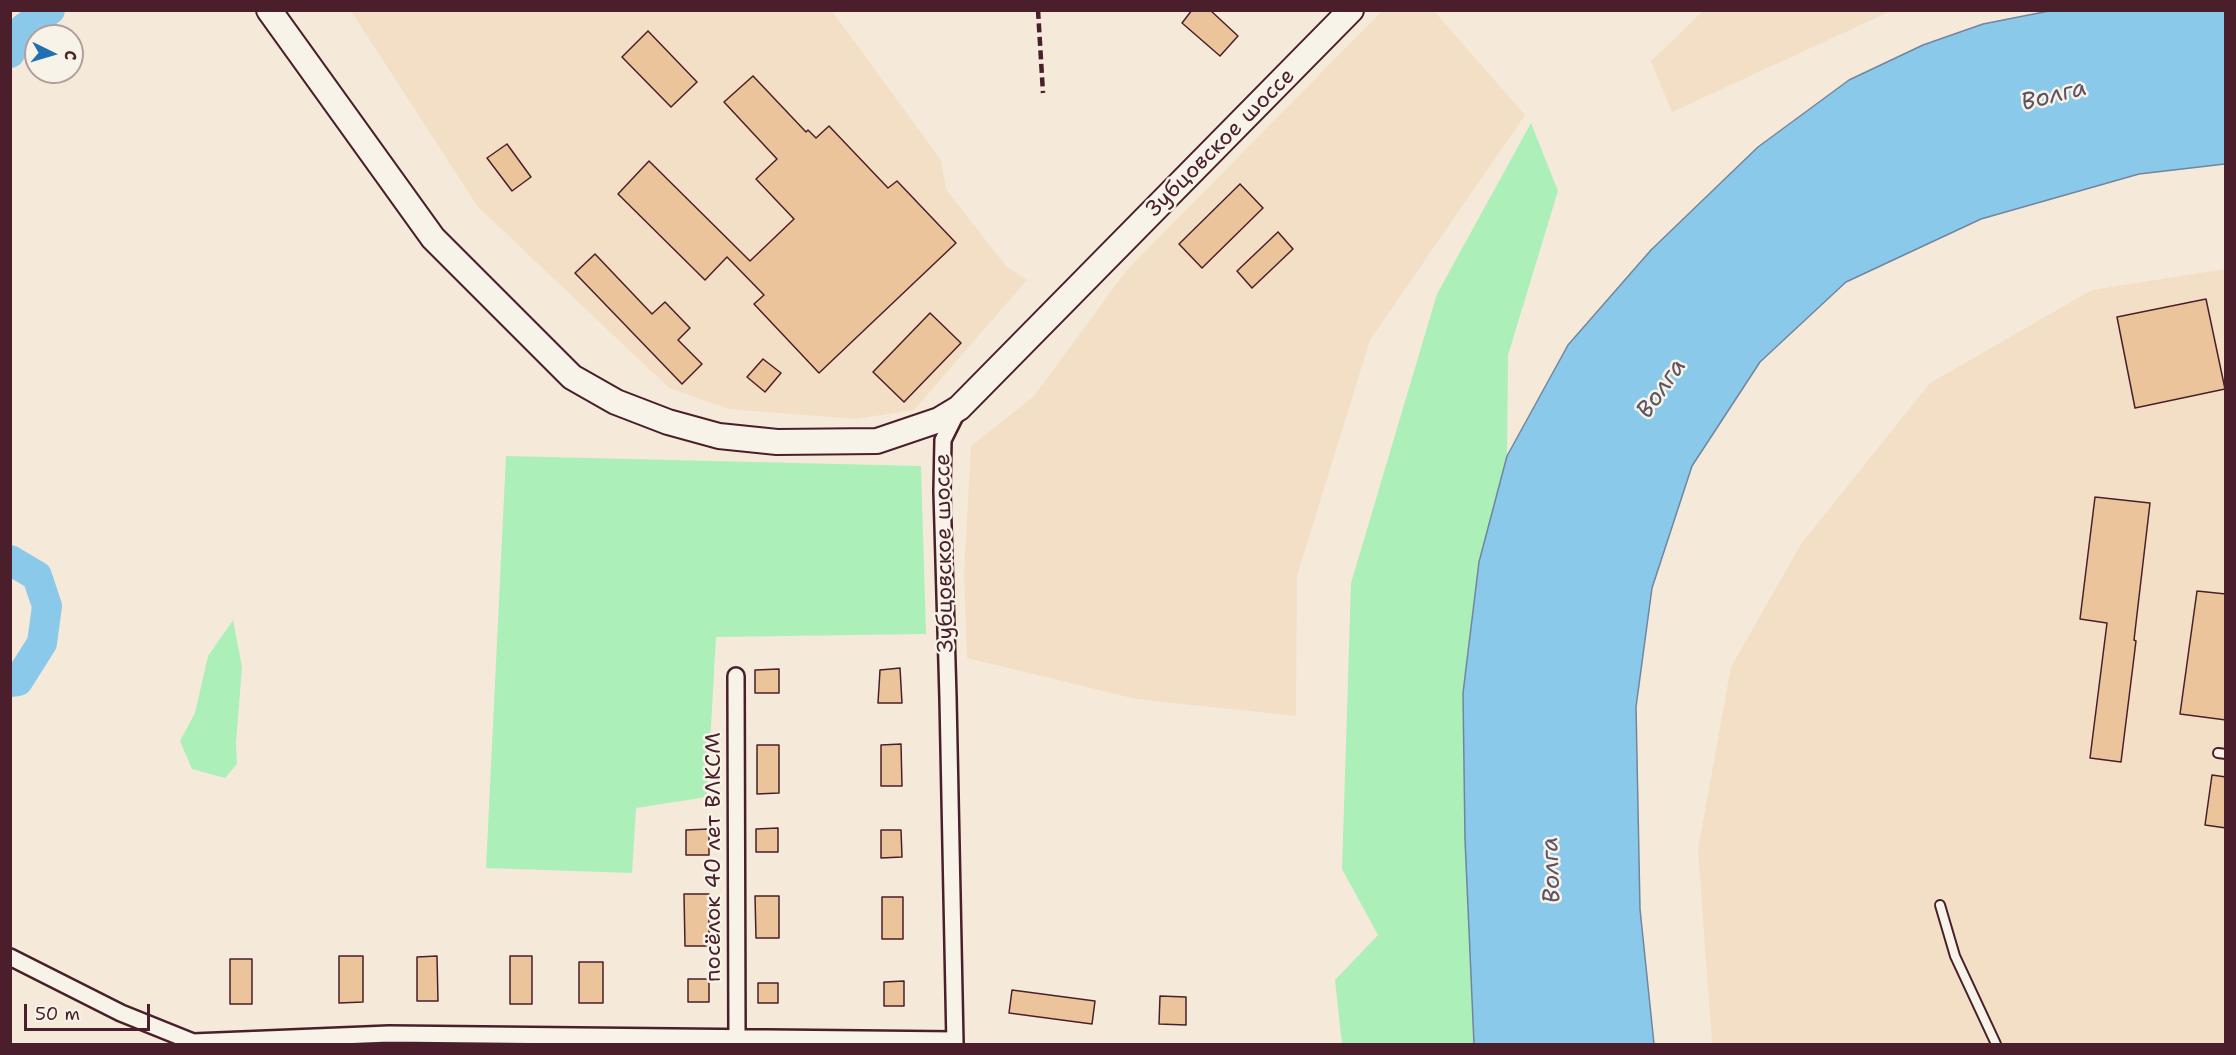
<!DOCTYPE html>
<html>
<head>
<meta charset="utf-8">
<style>
	body { margin:0 }
	#map { position:relative; width:2236px; height:1055px; overflow:hidden; background:#f5ead9; font-family:"Shantell Sans",sans-serif }
	canvas { display:block }
	.frame { position:absolute; inset:0; border:12px solid #4a1f2b; pointer-events:none }
	.north { position:absolute; left:24px; top:24px; width:60px; height:60px; box-sizing:border-box; background:#f7f3e8; border:2px solid #b29e9c; border-radius:50%; rotate:95deg; font-size:16px; font-weight:700; line-height:24px; text-align:center; color:#4a1f2b }
	.north::after { content:''; display:block; margin:auto; width:21px; height:27px; background:#1f6fb2; clip-path:polygon(50% 0,100% 100%,50% 72%,0 100%) }
	.scale { position:absolute; left:24px; top:1004px; width:126px; height:27px; box-sizing:border-box; border:3px solid #4a1f2b; border-top:0; padding-left:8px; font-size:18px; line-height:21px; white-space:nowrap; color:#4a1f2b; -webkit-text-stroke:4px #f7f3e8; paint-order:stroke }
</style>
</head>
<body>
<div id="map">
<canvas width="2236" height="1055"></canvas>
<div class="frame"></div>
<div class="north">С</div>
<div class="scale">50 m</div>
</div>
<script>
const ctx = document.querySelector('canvas').getContext('2d');
ctx.lineJoin = 'round';
function fillPath(path, color) { ctx.fillStyle = color; ctx.fill(path, 'evenodd'); }
const poly = rows => new Path2D(rows.map(r => 'M' + r).join(''));
function strokePath(path, color, width, dash) { ctx.strokeStyle = color; ctx.lineWidth = width; ctx.lineCap = dash ? 'butt' : 'round'; ctx.setLineDash(dash || []); ctx.stroke(path); }
function write(font, color, halo, rows, align = 'center') {
  ctx.font = font + ' "Shantell Sans",sans-serif'; ctx.lineWidth = 5; ctx.setLineDash([]); ctx.textBaseline = 'middle'; ctx.strokeStyle = halo; ctx.fillStyle = color; for (const [text, x, y, turn = 0] of rows) {
    ctx.save(); ctx.translate(x, y); ctx.rotate((+turn || 0) * Math.PI / 180); ctx.textAlign = isNaN(turn) ? turn : align; if (halo) ctx.strokeText(text, 0, 0); ctx.fillText(text, 0, 0); ctx.restore();
  }
}
const built = poly([
	[1704,10,1891,10,1891,11,1672,112,1651,61],
	[351,11,832,11,941,160,946,189,1006,266,1027,280,914,410,855,419,729,409,669,388,478,207],
	[1382,11,1434,11,1525,115,1370,340,1297,576,1296,716,1136,699,967,658,964,574,971,446,1034,396,1126,271],
	[2225,269,2225,1044,1712,1044,1698,849,1731,667,1801,544,1930,383,2092,290]
]);
const green = poly([
	[1531,123,1558,191,1508,355,1507,456,1479,562,1463,693,1465,839,1474,1044,1342,1044,1335,980,1378,935,1342,869,1351,583,1437,294],
	[506,456,921,466,926,634,716,637,707,797,636,808,632,873,486,868],
	[233,620,242,667,236,743,237,764,225,778,192,769,180,741,195,713,208,656]
]);
const water = poly([
	[2049,11,2225,11,2225,164,2139,174,1981,219,1846,282,1760,362,1692,466,1652,588,1636,707,1640,909,1654,1044,1474,1044,1465,839,1463,693,1479,562,1507,456,1568,345,1651,250,1758,147,1849,80,1923,45,1983,24,2049,11]
]);
const river = poly([
	[10,53,24,28,50,10],
	[10,560,37,576,47,606,42,643,18,681,10,682]
]);
const building = poly([
	[1192,10,1210,10,1238,36,1220,56,1182,23,1192,10],
	[648,31,697,82,671,107,622,57,648,31],
	[753,76,806,132,808,130,816,138,829,126,888,188,897,181,956,243,819,373,754,304,764,295,727,257,705,280,618,194,649,161,750,261,794,219,756,179,777,159,724,102,753,76],
	[507,144,531,177,512,191,487,158,507,144],
	[1240,184,1263,208,1202,268,1179,244,1240,184],
	[1278,232,1293,249,1252,288,1237,271,1278,232],
	[595,254,652,314,665,302,690,328,678,340,702,364,682,384,575,273,595,254],
	[2206,299,2225,389,2135,408,2117,317,2206,299],
	[930,313,961,343,904,402,873,372,930,313],
	[763,359,781,373,765,392,747,377,763,359],
	[2095,497,2150,503,2134,640,2136,641,2121,762,2090,758,2107,623,2080,619,2095,497],
	[2197,591,2226,594,2226,720,2180,714,2197,591],
	[900,668,902,703,878,703,880,670,900,668],
	[779,669,779,693,755,693,755,670,779,669],
	[901,744,902,786,881,786,881,745,901,744],
	[757,745,779,745,779,793,757,794,757,745],
	[2212,775,2226,777,2226,828,2205,825,2212,775],
	[778,828,778,852,756,852,756,829,778,828],
	[709,829,709,855,686,855,686,830,709,829],
	[881,830,901,830,902,857,881,858,881,830],
	[684,894,709,894,709,946,685,946,684,894],
	[755,896,779,896,779,938,756,938,755,896],
	[882,897,903,897,903,939,882,939,882,897],
	[339,956,363,956,363,1002,339,1003,339,956],
	[437,956,438,1001,417,1001,417,957,437,956],
	[510,956,532,956,532,1004,510,1004,510,956],
	[230,959,252,959,252,1004,230,1004,230,959],
	[579,962,603,962,603,1003,579,1003,579,962],
	[688,979,709,979,709,1002,688,1002,688,979],
	[904,981,904,1006,884,1006,884,982,904,981],
	[758,983,778,983,778,1003,758,1003,758,983],
	[1012,990,1095,1001,1092,1024,1009,1013,1012,990],
	[1160,996,1186,997,1186,1025,1159,1024,1160,996]
]);
const service = poly([
	[2218,753,2226,754],
	[1940,905,1955,956,1996,1044]
]);
const minor = poly([
	[736,676,737,1044],
	[10,957,121,1013,193,1042,389,1034,955,1040],
	[955,1044,948,698,942,491,943,440,958,410]
]);
const primary = poly([
	[269,10,433,238,572,377,616,402,668,422,719,436,777,442,877,441,939,420,959,408,1351,10]
]);
const rail = poly([
	[1038,10,1043,93]
]);
const streetNames = [
	["Зубцовское шоссе",1221,143,-45],
	["Зубцовское шоссе",945,553,-91],
	["посёлок 40 лет ВЛКСМ",714,857,-90]
];
const waterNames = [
	["Волга",2054,96,-14],
	["Волга",1662,389,-55],
	["Волга",1552,870,-92]
];
fillPath(built, '#f2dfc6');
fillPath(green, '#acefb9');
fillPath(water, '#8bc9eb');
strokePath(water, '#71859e', 1.5);
strokePath(river, '#8bc9eb', 30);
fillPath(building, '#ebc49b');
strokePath(building, '#4a1f2b', 1.5);
strokePath(service, '#4a1f2b', 12);
strokePath(minor, '#4a1f2b', 20);
strokePath(primary, '#4a1f2b', 28);
strokePath(service, '#f7f3e8', 8);
strokePath(minor, '#f7f3e8', 15);
strokePath(primary, '#f7f3e8', 24);
strokePath(rail, '#4a1f2b', 4.5, [9, 4.5]);
write('22px', '#4a1f2b', '#f7f3e8', streetNames);
write('italic 24px', '#5e5265', '#f7f3e8', waterNames);
</script>
</body>
</html>
